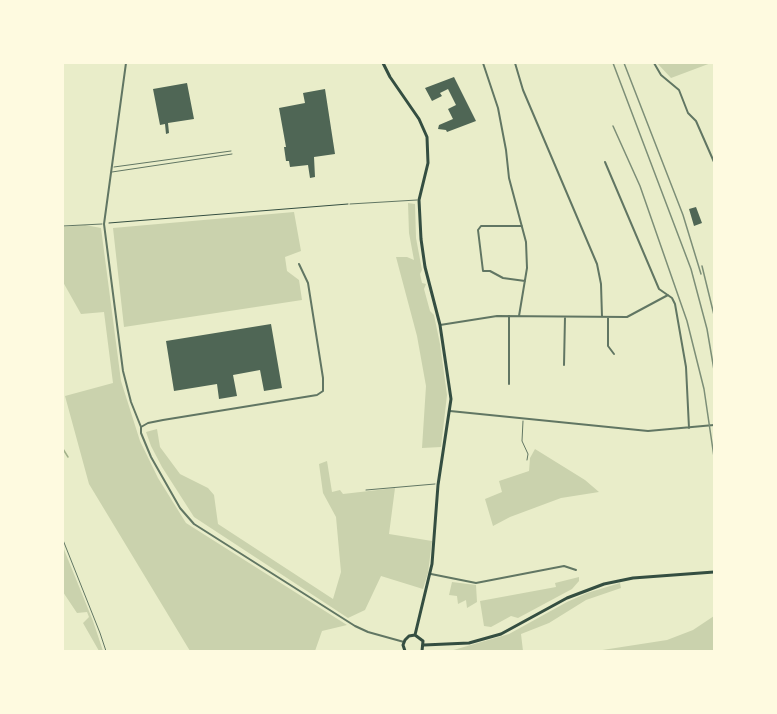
<!DOCTYPE html>
<html>
<head>
<meta charset="utf-8">
<style>
	body { margin:0 }
	#map { position:relative; width:777px; height:714px; overflow:hidden; background:#e9edc9; font-family:"Titillium Web",sans-serif }
	canvas { display:block }
	.frame { position:absolute; inset:0; border:64px solid #fefae0; pointer-events:none }
</style>
</head>
<body>
<div id="map">
<canvas width="777" height="714"></canvas>
<div class="frame"></div>
</div>
<script>
const ctx = document.querySelector('canvas').getContext('2d');
ctx.lineJoin = 'round';
function fillPath(path, color) { ctx.fillStyle = color; ctx.fill(path, 'evenodd'); }
const poly = rows => new Path2D(rows.map(r => 'M' + r).join(''));
function strokePath(path, color, width, dash) { ctx.strokeStyle = color; ctx.lineWidth = width; ctx.lineCap = dash ? 'butt' : 'round'; ctx.setLineDash(dash || []); ctx.stroke(path); }
const green = poly([
	[657,63,711,63,671,78],
	[408,203,415,204,416,238,422,270,420,274,422,283,426,284,424,289,430,311,434,315,440,344,447,395,441,447,422,448,426,386,417,336,396,257,407,257,414,260,409,233],
	[294,212,301,251,285,257,287,271,299,280,302,300,124,327,113,228],
	[85,225,101,228,121,381,140,441,158,478,186,523,347,625,322,631,315,651,190,651,89,484,65,396,113,383,104,312,81,314,63,282,63,227],
	[157,429,160,447,180,474,208,488,214,495,218,524,333,599,341,572,336,517,323,493,319,464,327,461,332,492,340,490,343,494,395,488,389,534,432,541,428,573,423,589,381,576,365,610,348,618,194,517,162,467,151,446,146,432],
	[535,449,585,480,599,492,561,498,510,517,493,526,485,499,502,492,499,481,529,471,530,458],
	[63,547,93,621,103,651,99,651,83,623,89,617,87,612,77,613,63,592],
	[579,577,579,581,572,589,518,618,511,616,491,627,484,626,480,601,556,587,555,583],
	[452,582,476,585,477,602,467,608,466,600,458,604,457,596,449,595],
	[620,583,621,588,586,600,549,623,521,634,523,651,450,651,509,634,567,602,587,593],
	[714,616,714,651,596,651,667,640,693,630]
]);
const stream = poly([
	[63,449,68,457]
]);
const building = poly([
	[454,77,476,121,447,132,446,130,438,129,439,125,453,119,448,109,456,105,448,89,440,93,442,96,432,101,425,88],
	[187,83,194,119,168,123,169,133,166,134,165,124,160,125,153,89],
	[325,89,335,154,314,157,315,177,310,178,308,165,290,167,289,161,286,161,284,147,286,147,279,108,305,103,303,93],
	[696,207,702,223,694,226,689,209],
	[271,324,282,388,264,391,260,370,233,375,237,396,219,399,217,384,174,391,166,341]
]);
const path = poly([
	[109,223,348,204]
]);
const service = poly([
	[114,167,231,151],
	[112,172,232,154],
	[350,204,417,200],
	[63,226,102,224],
	[523,421,522,441,528,454,527,460],
	[366,490,435,484],
	[63,540,100,633,106,651]
]);
const minor = poly([
	[126,63,104,224,123,371,131,402,141,427,141,433,151,457,180,508,194,524,355,626,368,632,404,642],
	[483,63,498,108,506,150,509,178,526,242,527,268,519,316],
	[515,63,523,90,597,264,601,284,602,317],
	[654,63,661,75,679,90,688,113,696,121,714,162],
	[605,162,659,289,672,298,675,304,686,367,689,428],
	[522,226,481,226,478,230,483,271,490,271,503,278,525,281],
	[509,316,509,384],
	[608,318,608,346,614,354],
	[440,325,497,316,627,317,668,295],
	[564,365,565,317],
	[450,411,648,431,714,425],
	[141,427,148,423,163,420,317,395,323,391,323,378,308,283,299,264],
	[431,574,476,583,564,566,576,570]
]);
const secondary = poly([
	[383,63,390,77,419,119,427,137,428,163,419,200,421,239,425,267,440,325,451,399,438,485,432,564,415,635],
	[415,635,423,641,422,651],
	[424,645,469,643,501,634,567,598,604,584,633,578,714,572],
	[405,651,403,645,405,640,409,636,415,635]
]);
const rail = poly([
	[613,63,691,269,707,329,714,370],
	[624,63,683,215,701,274],
	[613,126,640,186,687,321,704,389,714,457],
	[702,266,714,315]
]);
fillPath(green, '#cad2ad');
strokePath(stream, '#a3b18a', 1.5);
fillPath(building, '#4f6655');
strokePath(path, '#344e41', 1);
strokePath(service, '#617663', 1);
strokePath(minor, '#617663', 2);
strokePath(secondary, '#344e41', 3);
strokePath(rail, '#7c8e77', 1.5);
</script>
</body>
</html>
